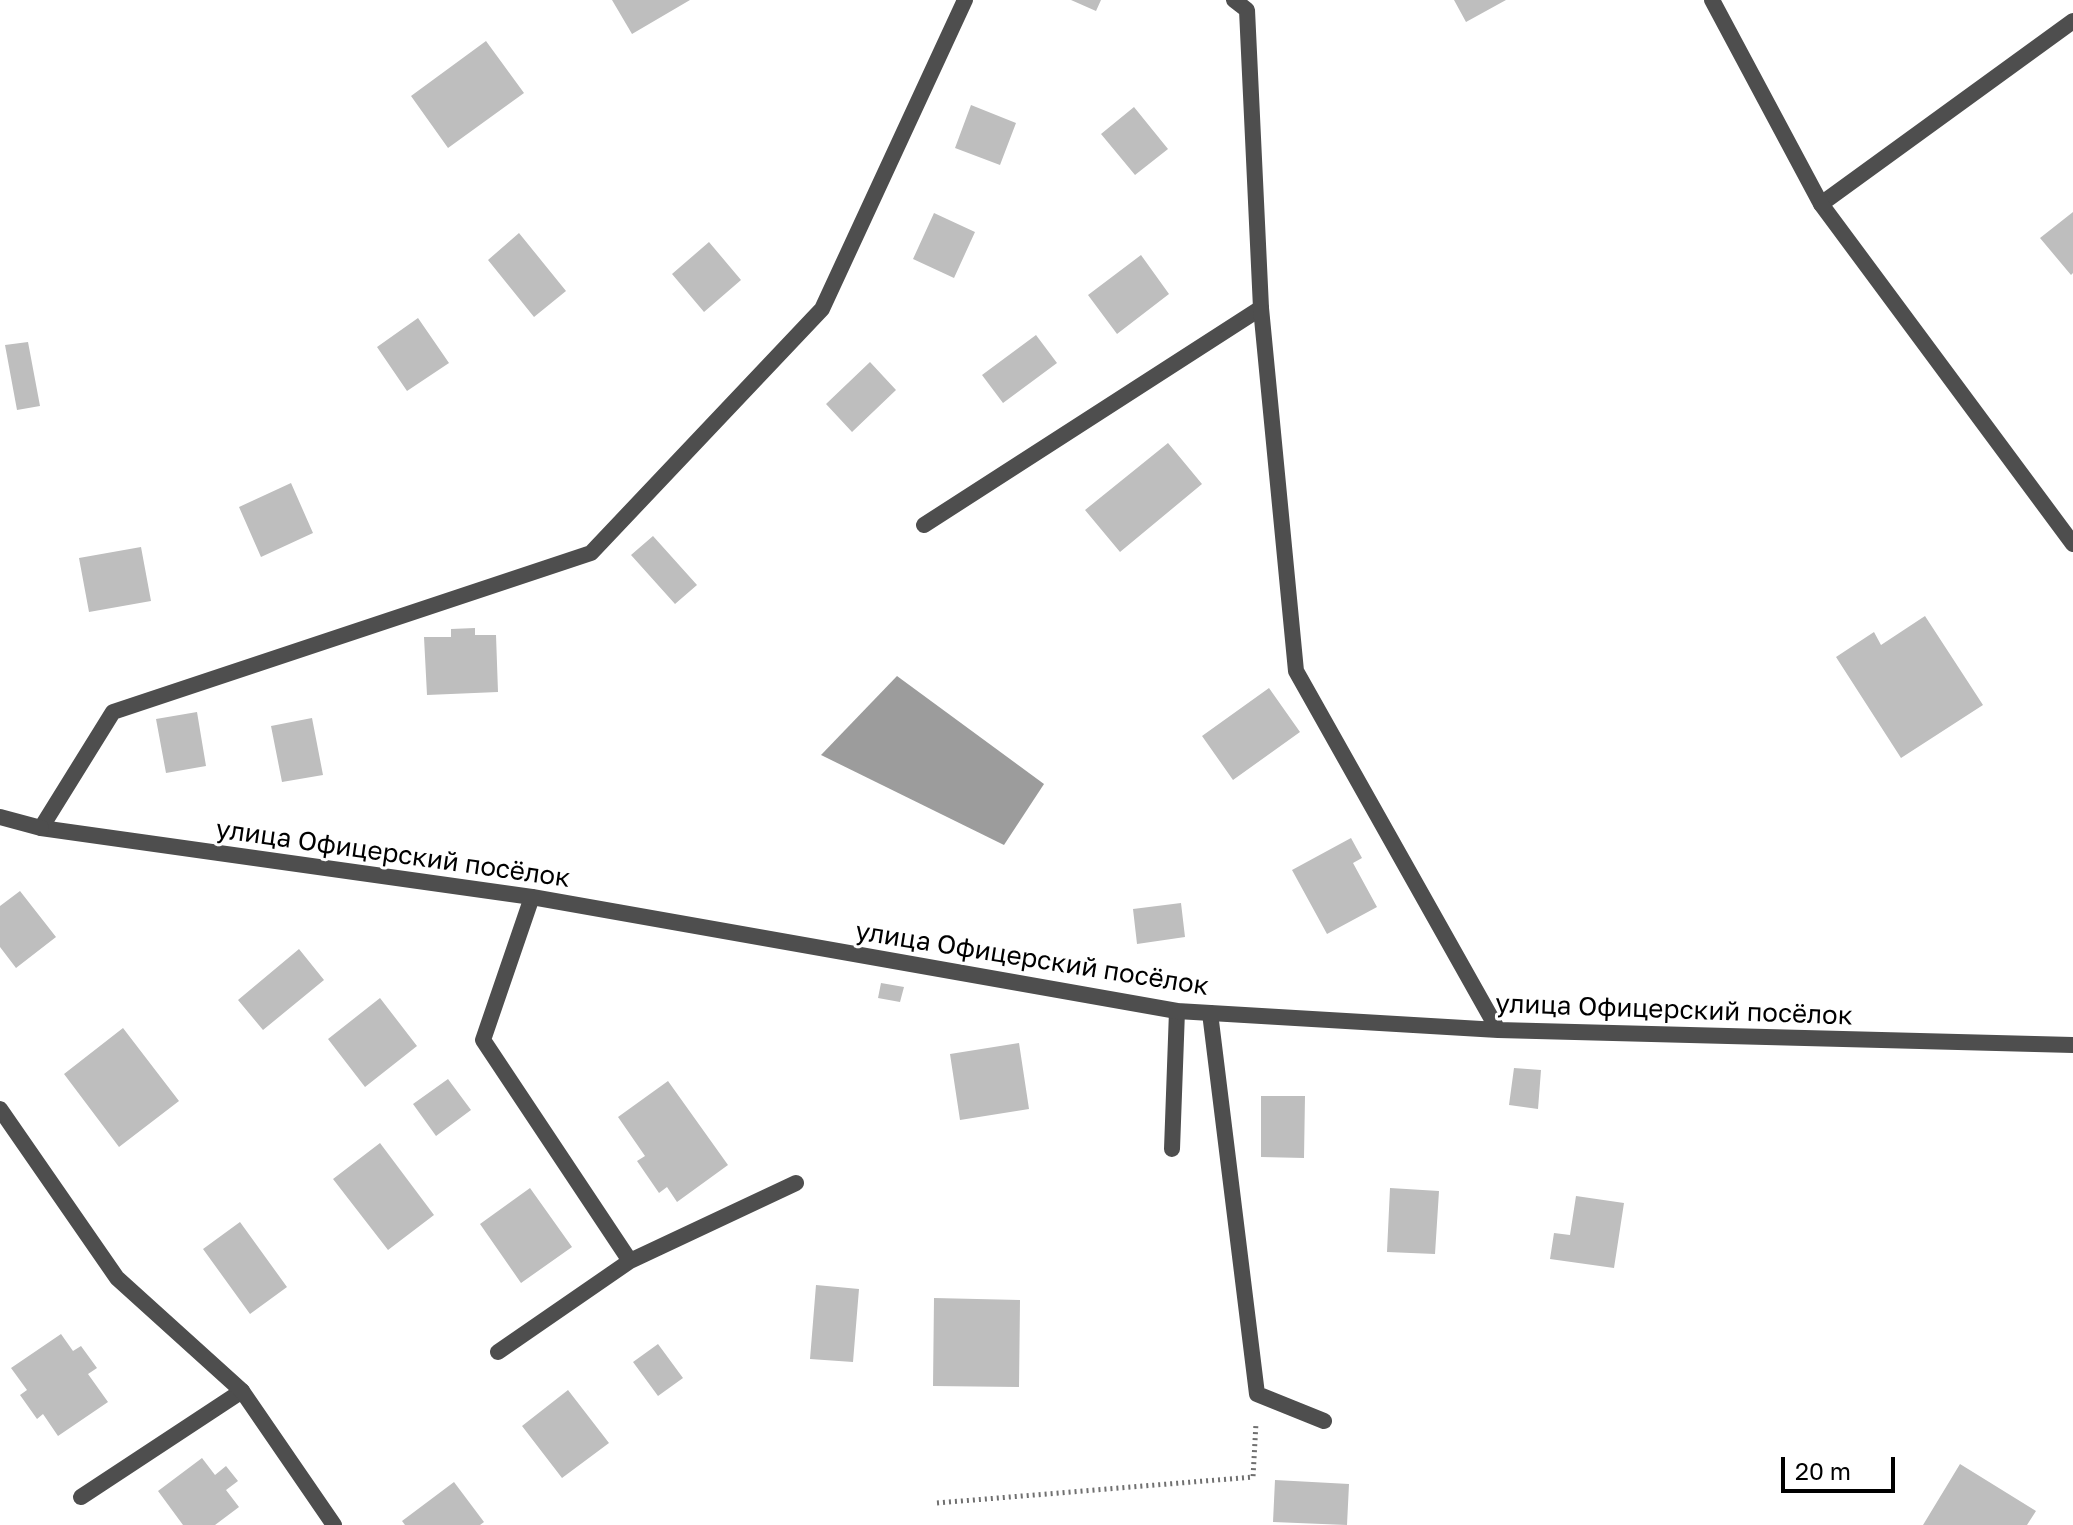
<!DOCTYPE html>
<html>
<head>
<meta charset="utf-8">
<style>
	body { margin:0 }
	#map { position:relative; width:2073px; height:1525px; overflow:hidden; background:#fff; font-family:"Golos Text",sans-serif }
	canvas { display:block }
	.scale { position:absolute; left:1781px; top:1457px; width:114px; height:36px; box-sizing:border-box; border:4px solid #000; border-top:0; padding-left:10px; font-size:24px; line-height:28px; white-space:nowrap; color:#000; -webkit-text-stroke:6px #fff; paint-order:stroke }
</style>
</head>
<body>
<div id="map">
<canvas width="2073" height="1525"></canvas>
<div class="scale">20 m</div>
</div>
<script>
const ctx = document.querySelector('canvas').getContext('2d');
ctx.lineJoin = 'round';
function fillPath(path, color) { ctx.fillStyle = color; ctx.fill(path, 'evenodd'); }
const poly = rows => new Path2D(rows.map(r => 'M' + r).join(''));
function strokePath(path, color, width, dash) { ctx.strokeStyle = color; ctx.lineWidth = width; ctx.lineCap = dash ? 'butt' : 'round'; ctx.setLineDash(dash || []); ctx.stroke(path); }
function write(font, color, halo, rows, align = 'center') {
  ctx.font = font + ' "Golos Text",sans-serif'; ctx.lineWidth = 6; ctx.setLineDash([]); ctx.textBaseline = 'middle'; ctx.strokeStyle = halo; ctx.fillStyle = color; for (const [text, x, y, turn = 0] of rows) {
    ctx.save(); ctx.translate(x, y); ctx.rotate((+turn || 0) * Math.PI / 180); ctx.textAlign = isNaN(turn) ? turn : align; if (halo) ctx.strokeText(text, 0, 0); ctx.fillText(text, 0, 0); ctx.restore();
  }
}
const water = poly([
	[897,676,1044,784,1004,845,821,755]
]);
const building = poly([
	[612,0,690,0,632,34],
	[1071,0,1101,0,1096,11],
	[1454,0,1506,0,1466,22],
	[486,41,524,93,448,148,411,96],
	[971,105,1016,123,1000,165,955,148],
	[1134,107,1168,149,1135,175,1101,134],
	[2073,212,2073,273,2071,275,2040,238],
	[934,213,975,232,954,278,913,259],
	[519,233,566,291,534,317,488,260],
	[709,242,741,280,704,312,672,274],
	[1141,255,1169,294,1117,334,1088,295],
	[418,318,449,363,407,391,377,347],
	[1036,335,1057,363,1003,403,982,375],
	[28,342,40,406,17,410,5,345],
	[870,362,896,390,852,432,826,404],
	[1168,443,1202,484,1120,552,1085,510],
	[291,483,313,533,261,557,239,507],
	[653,536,697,585,675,604,631,555],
	[141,547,151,601,89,612,79,558],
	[1925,616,1983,705,1901,758,1836,657,1874,632,1881,645],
	[475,628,475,635,496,635,498,692,427,695,424,637,451,637,451,629],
	[1269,688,1300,732,1233,780,1202,736],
	[197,712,206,766,166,773,156,719],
	[312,718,323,775,282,782,271,726],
	[1351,838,1362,858,1353,863,1377,907,1327,934,1292,870],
	[20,891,56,937,16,968,0,947,0,906],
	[1181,903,1185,937,1137,944,1133,909],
	[299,949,324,980,263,1030,238,1000],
	[881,983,904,987,900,1002,878,998],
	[380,998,417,1046,365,1087,328,1039],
	[123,1028,179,1101,119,1147,64,1074],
	[1019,1043,1029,1109,960,1120,950,1054],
	[1514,1068,1541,1070,1538,1109,1509,1105],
	[448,1079,471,1110,436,1136,413,1104],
	[668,1081,728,1165,677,1202,667,1187,659,1193,637,1161,645,1156,618,1117],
	[1261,1096,1305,1096,1304,1158,1261,1157],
	[380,1143,434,1215,388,1250,333,1179],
	[530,1188,572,1247,521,1283,480,1224],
	[1390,1188,1439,1191,1435,1254,1387,1252],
	[1576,1196,1624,1203,1614,1268,1550,1259,1554,1233,1570,1235],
	[240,1222,287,1287,250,1314,203,1249],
	[816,1285,859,1289,853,1362,810,1359],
	[934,1298,1020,1300,1019,1387,933,1386],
	[61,1334,73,1351,81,1346,97,1368,88,1374,108,1402,58,1436,43,1414,37,1419,20,1395,27,1390,11,1368],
	[658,1344,683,1378,658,1396,633,1362],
	[568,1390,609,1443,562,1478,522,1426],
	[202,1458,215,1475,226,1466,238,1481,226,1490,239,1507,215,1525,183,1525,158,1491],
	[1960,1464,2036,1511,2027,1525,1923,1525],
	[1275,1480,1349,1484,1347,1525,1273,1522],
	[454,1482,484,1522,480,1525,405,1525,402,1521]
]);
const path = poly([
	[937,1503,1253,1477,1256,1423]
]);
const service = poly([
	[1821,204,2073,21],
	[924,525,1261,308],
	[532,897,483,1040,630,1261,796,1183],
	[1210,1013,1257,1394,1324,1421],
	[1172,1149,1177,1011],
	[498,1352,630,1261],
	[81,1497,242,1391]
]);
const minor = poly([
	[965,0,822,309,591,553,113,712,41,828,532,897,1177,1011,1498,1030,2073,1045],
	[1234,0,1247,10,1261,308,1296,671,1498,1030],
	[1712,0,1821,204,2073,544],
	[0,1109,117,1278,242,1391,334,1525]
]);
const tertiary = poly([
	[0,817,41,828]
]);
const streetNames = [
	["улица Офицерский посёлок",393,854,8],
	["улица Офицерский посёлок",1032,959,9],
	["улица Офицерский посёлок",1674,1010,2]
];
fillPath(water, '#9c9c9c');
fillPath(building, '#bebebe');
strokePath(path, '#707070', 5, [2, 4]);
strokePath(service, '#4e4e4e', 16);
strokePath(minor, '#4e4e4e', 16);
strokePath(tertiary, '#4e4e4e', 16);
write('26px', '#000', '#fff', streetNames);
</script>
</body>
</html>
